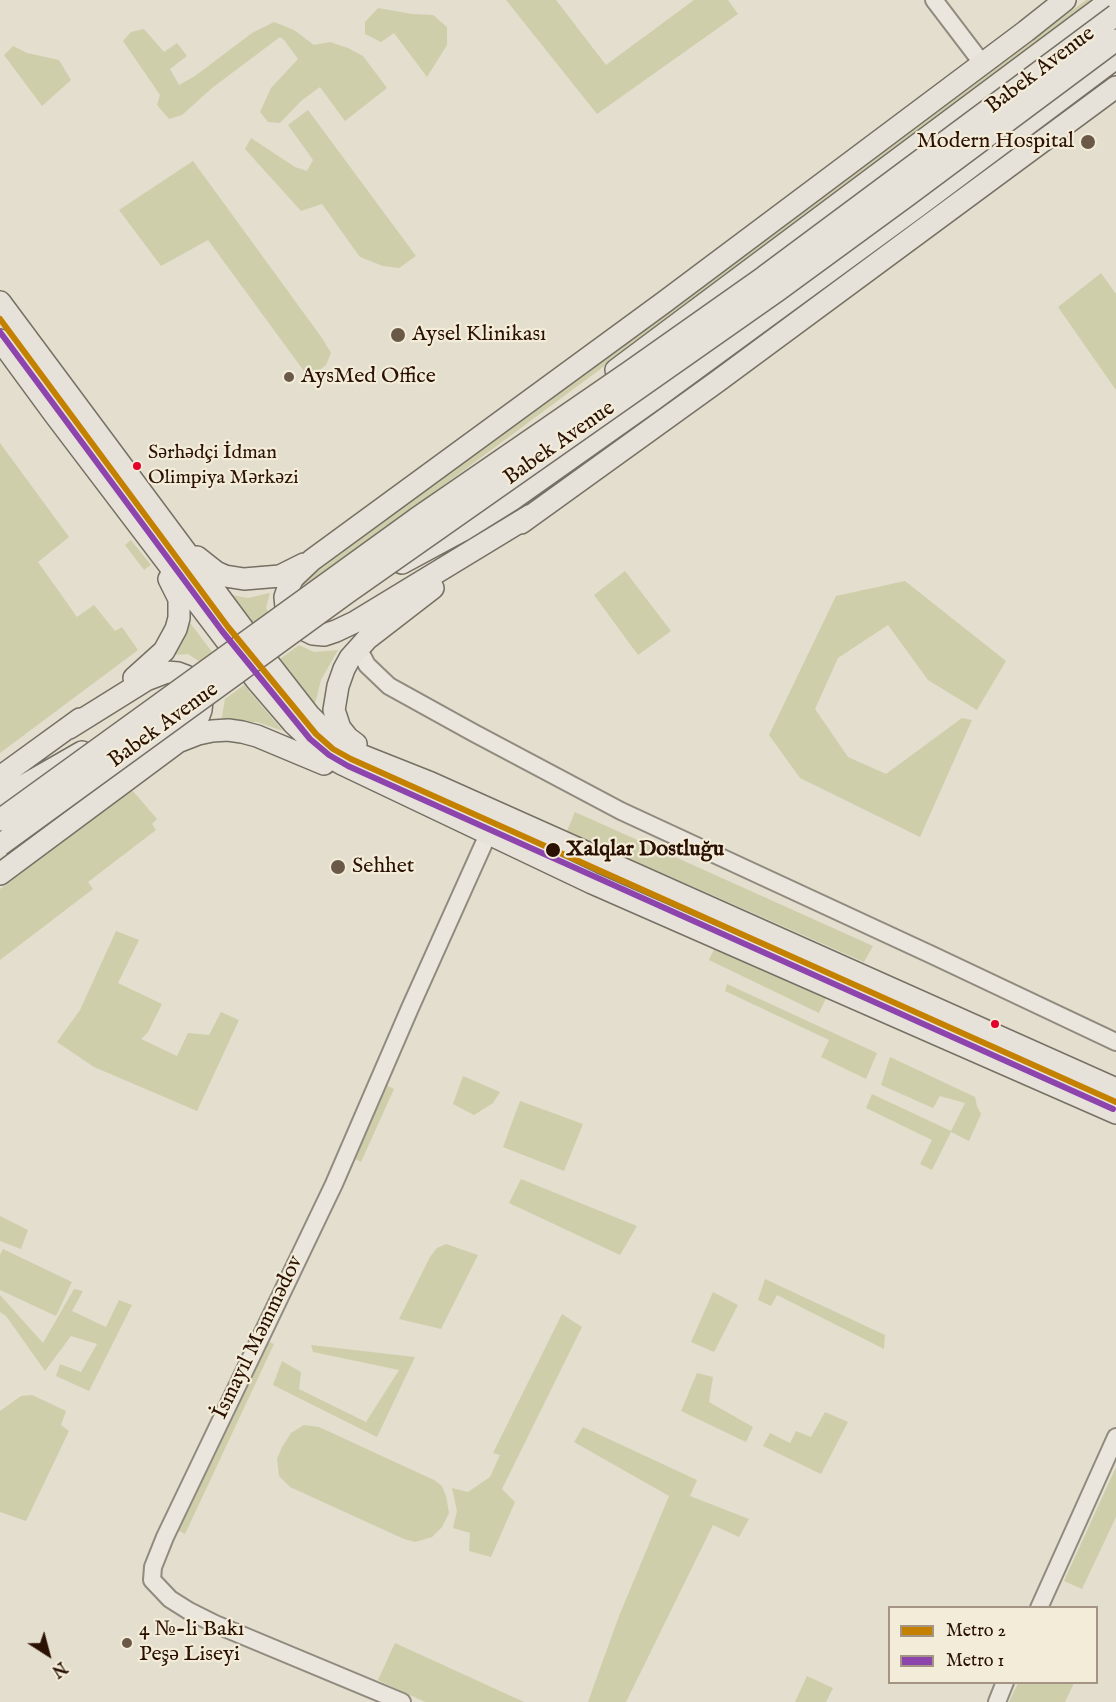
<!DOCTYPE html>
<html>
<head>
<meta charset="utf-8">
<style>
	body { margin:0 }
	#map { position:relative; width:1116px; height:1702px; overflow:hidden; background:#e3decd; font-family:"IM FELL English",serif }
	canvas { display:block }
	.legend { position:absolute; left:888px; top:1606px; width:210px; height:78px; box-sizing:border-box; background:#f3ecd9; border:2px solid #a39483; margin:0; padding:8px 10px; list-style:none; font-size:18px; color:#2b1101 }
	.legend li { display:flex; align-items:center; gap:12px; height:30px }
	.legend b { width:30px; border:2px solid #a39483 }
	.north { position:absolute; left:18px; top:1624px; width:60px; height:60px; -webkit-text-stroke:4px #f3ecd9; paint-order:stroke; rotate:144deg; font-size:16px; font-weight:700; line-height:24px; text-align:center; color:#2b1101 }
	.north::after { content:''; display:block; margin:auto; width:21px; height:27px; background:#2b1101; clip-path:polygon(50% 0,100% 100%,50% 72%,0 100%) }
</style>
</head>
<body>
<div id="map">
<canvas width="1116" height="1702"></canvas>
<ul class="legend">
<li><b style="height:8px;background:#c48100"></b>Metro 2</li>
<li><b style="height:8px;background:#8e44ad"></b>Metro 1</li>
</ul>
<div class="north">N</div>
</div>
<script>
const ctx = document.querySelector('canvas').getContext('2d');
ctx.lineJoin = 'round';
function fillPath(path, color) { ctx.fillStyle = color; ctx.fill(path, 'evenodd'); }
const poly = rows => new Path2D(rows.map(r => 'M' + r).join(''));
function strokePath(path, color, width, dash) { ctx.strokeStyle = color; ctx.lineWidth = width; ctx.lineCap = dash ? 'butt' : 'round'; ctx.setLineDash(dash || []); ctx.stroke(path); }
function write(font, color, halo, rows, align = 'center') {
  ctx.font = font + ' "IM FELL English",serif'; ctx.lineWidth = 4.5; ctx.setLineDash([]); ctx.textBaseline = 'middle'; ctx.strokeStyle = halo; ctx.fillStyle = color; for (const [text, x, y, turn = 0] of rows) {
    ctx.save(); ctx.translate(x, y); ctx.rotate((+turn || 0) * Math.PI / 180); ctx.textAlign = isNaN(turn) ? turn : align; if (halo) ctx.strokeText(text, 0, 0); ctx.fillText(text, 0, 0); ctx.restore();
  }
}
const green = poly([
	[506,0,556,0,606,65,694,0,728,0,738,14,597,114],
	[1086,0,1095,0,768,245,294,596,295,588],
	[378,8,412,14,433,15,447,27,447,45,427,77,394,33,381,42,365,34,365,22],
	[274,22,294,30,314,45,330,42,348,48,363,56,387,88,345,121,320,87,301,101,280,123,268,122,260,112,271,88,298,59,284,40,280,37,212,88,182,115,169,119,157,105,160,95,123,41,131,32,144,29,164,52,177,43,187,56,170,69,179,85,195,76,252,33],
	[13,46,27,53,59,60,71,80,42,106,4,55],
	[308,110,416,256,399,268,383,266,360,257,322,204,301,211,245,149,251,138,295,167,307,171,313,160,288,125],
	[193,161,322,338,331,353,326,365,309,378,208,240,161,266,119,210],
	[1101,273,1116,294,1116,390,1058,307],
	[0,443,69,537,38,562,77,617,94,605,115,631,122,627,138,650,0,753],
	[131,540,151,565,144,570,125,545],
	[625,571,671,631,638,655,594,595],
	[905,581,1006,661,977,710,928,680,888,625,838,658,815,709,848,757,886,774,962,718,972,720,920,837,800,778,769,735,836,596],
	[221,593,248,598,270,593,266,608,269,614,249,627],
	[185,616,212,652,200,662,188,654,172,655],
	[299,645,314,652,338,650,321,680,315,704,280,659],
	[244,685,283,731,257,722,221,722,225,699],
	[132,790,157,819,152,824,156,830,88,882,93,889,0,960,0,889],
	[575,812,873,946,864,962,567,831],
	[116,931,139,940,118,983,162,1004,148,1032,141,1039,177,1056,188,1033,209,1035,221,1012,239,1020,197,1111,94,1067,57,1042,80,1010],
	[716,945,826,998,819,1013,709,960],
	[727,984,877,1053,866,1079,821,1057,829,1040,725,991],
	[890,1057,975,1097,977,1106,981,1114,969,1141,951,1132,932,1170,920,1164,932,1140,866,1108,872,1094,951,1131,965,1103,940,1096,933,1108,881,1085],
	[463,1076,500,1092,493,1103,474,1115,453,1104],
	[384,1084,394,1089,361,1162,350,1156],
	[520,1101,583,1124,564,1171,503,1147],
	[521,1179,637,1226,620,1255,509,1203],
	[0,1216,28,1230,21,1249,0,1241],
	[446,1244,478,1255,441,1329,399,1319,430,1257,437,1248],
	[3,1249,72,1282,56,1316,0,1290,0,1255],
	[765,1279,885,1335,884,1349,777,1295,771,1306,758,1300],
	[74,1289,83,1291,72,1311,106,1327,119,1300,132,1305,89,1391,56,1376,60,1364,81,1372,97,1344,71,1336,45,1371,6,1316,0,1312,0,1295,43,1343],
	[713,1292,738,1305,714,1352,691,1342],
	[562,1314,582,1327,502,1489,515,1502,491,1557,469,1551,470,1533,453,1528,457,1511,452,1488,468,1492,490,1477,500,1455,493,1453],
	[265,1340,274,1344,185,1534,177,1530],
	[311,1345,415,1357,377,1437,273,1385,282,1361,301,1372,299,1389,366,1422,399,1370,313,1352],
	[697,1373,713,1377,709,1402,753,1427,746,1442,681,1411],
	[32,1395,66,1411,61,1425,69,1431,26,1521,0,1512,0,1411,21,1396],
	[825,1412,848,1422,821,1474,763,1446,770,1433,790,1443,796,1431,811,1437],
	[304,1425,319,1427,434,1480,442,1486,446,1496,449,1513,442,1527,432,1537,415,1542,404,1539,290,1487,279,1476,277,1459,282,1447,291,1433],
	[583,1427,697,1480,690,1496,749,1519,739,1537,713,1525,626,1702,588,1702,619,1616,669,1496,574,1442],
	[1116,1467,1116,1517,1082,1589,1064,1581],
	[395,1643,524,1702,425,1702,378,1680],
	[807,1676,833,1688,826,1702,795,1702],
	[1018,1683,1018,1682,1074,1683,1065,1702,1009,1702]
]);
const minor = poly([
	[934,0,982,63],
	[358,648,367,665,389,686,474,733,621,811,932,955,1116,1042],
	[1039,1608,1116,1437],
	[402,1702,215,1624,189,1611,170,1599,152,1580,153,1567,165,1537,334,1184,410,1008,485,841],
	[997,1702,1005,1682]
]);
const major = poly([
	[0,302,270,665,309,715,325,731,342,745,358,754,431,783,1116,1089],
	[0,340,55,415,257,681,293,723,327,755,342,764,592,883,1116,1113],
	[616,370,1111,0],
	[531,515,355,622,336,631,324,635,313,634,297,626,290,618,286,607,285,597,288,588,293,578,312,560,663,303,1026,31,1065,0],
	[521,523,718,381,1116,87],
	[197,557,216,572,225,576,244,579,280,576,304,564],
	[402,563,463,530,513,499,653,400,918,206,1116,58],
	[134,678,164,651,176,629,179,618,179,599,169,579],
	[180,741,198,734,212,731,228,730,242,732,257,736,324,764],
	[356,744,348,738,340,728,334,710,338,686,344,669,350,658,367,639,433,588],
	[0,777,80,719],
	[0,799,82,752],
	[0,874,179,741,198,718,201,710,202,701,199,692,194,683,186,676,178,673,167,672,146,680,69,728]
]);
const majorBridge = poly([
	[0,820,416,519,631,371,764,277,1116,15],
	[0,845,348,592,777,291,908,195,1116,40]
]);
const metro1 = poly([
	[0,319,228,627,316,734,333,749,351,759,1116,1102]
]);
const metro2 = poly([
	[0,332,222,631,310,739,329,755,348,766,1113,1109]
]);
const markers = [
	[1088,142,8,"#6b5948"],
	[398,335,8,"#6b5948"],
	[289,377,6,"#6b5948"],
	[137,466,5,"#e4002b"],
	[553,850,8,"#2b1101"],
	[338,867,8,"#6b5948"],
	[995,1024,5,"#e4002b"],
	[127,1643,6,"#6b5948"]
];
const busNames = [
	["Sərhədçi İdman",148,454],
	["Olimpiya Mərkəzi",148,479]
];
const streetNames = [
	["Babek Avenue",1041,71,-37],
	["Babek Avenue",560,444,-35],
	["Babek Avenue",164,726,-36],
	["İsmayıl Məmmədov",259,1338,-64]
];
const poiNames = [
	["Modern Hospital",1074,142,"right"],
	["Aysel Klinikası",412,335],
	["AysMed Office",301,377],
	["Sehhet",352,867],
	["4 №-li Bakı",139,1630],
	["Peşə Liseyi",139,1655]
];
const stopNames = [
	["Xalqlar Dostluğu",566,850]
];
fillPath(green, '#cfceab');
strokePath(minor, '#918a7f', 20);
strokePath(major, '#766f64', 24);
strokePath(minor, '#eae6de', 16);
strokePath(major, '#e6e2d9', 21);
strokePath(majorBridge, '#766f64', 24, []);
strokePath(majorBridge, '#e6e2d9', 21);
strokePath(metro1, '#c48100', 6);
strokePath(metro2, '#8e44ad', 6);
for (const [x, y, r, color] of markers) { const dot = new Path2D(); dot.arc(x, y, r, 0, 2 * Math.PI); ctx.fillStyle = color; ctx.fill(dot); strokePath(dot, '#f3ecd9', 2); }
write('20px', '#2b1101', '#f3ecd9', busNames, 'left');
write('22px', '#2b1101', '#f3ecd9', streetNames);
write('22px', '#2b1101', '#f3ecd9', poiNames, 'left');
write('bold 22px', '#2b1101', '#f3ecd9', stopNames, 'left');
</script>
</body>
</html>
